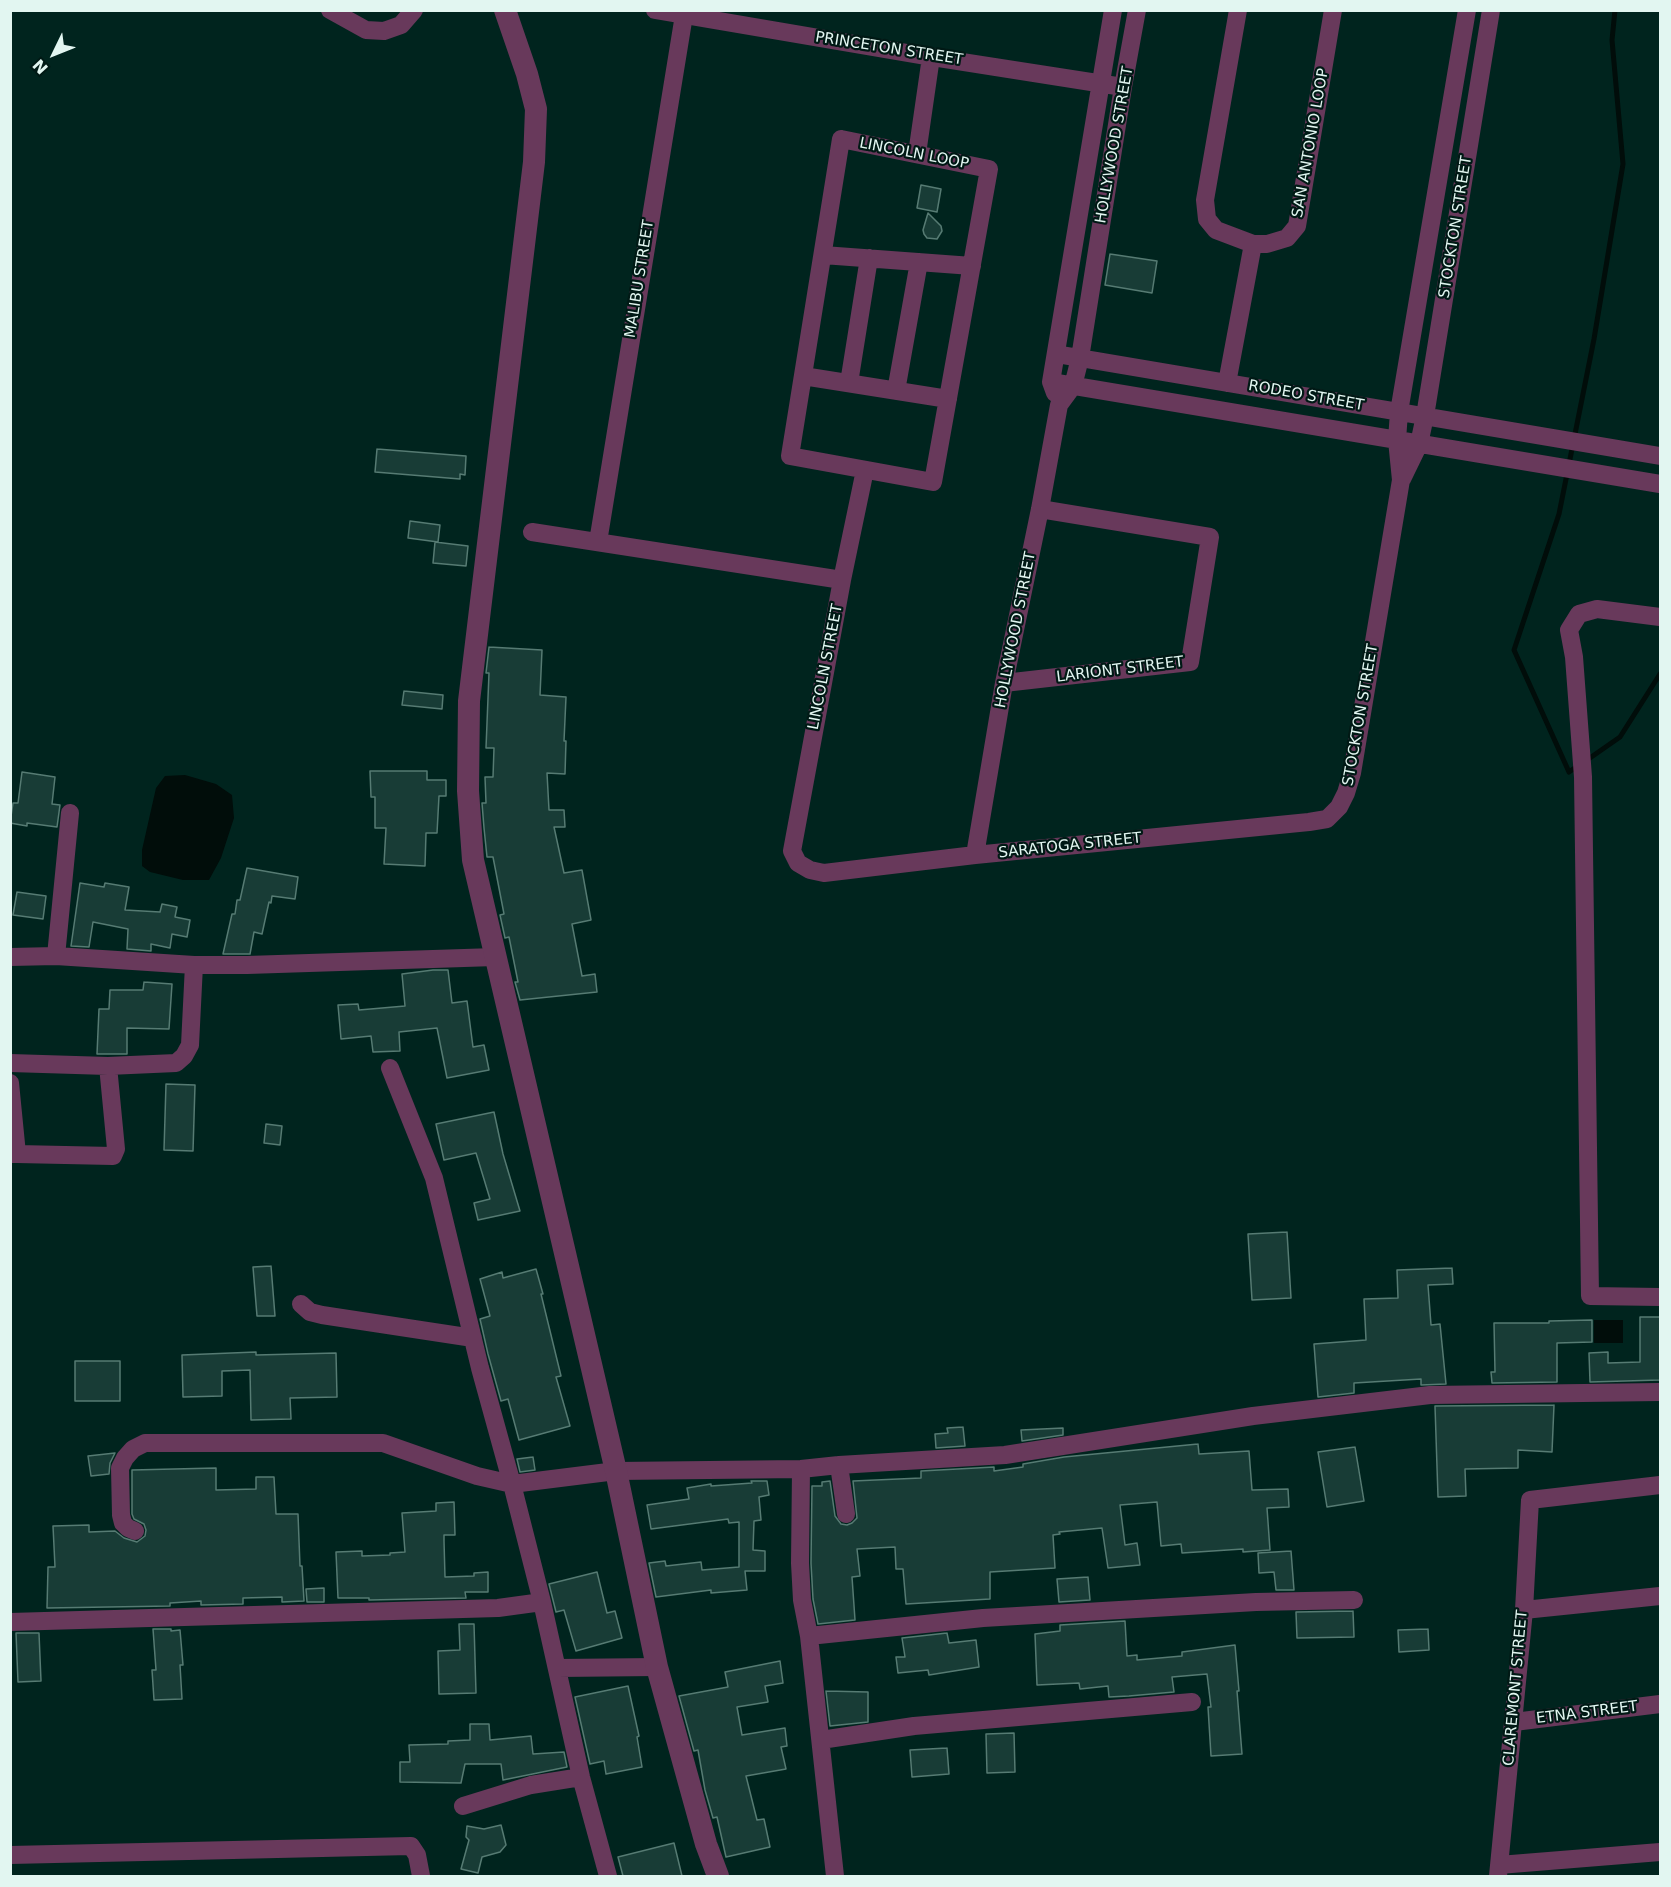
<!DOCTYPE html>
<html>
<head>
<meta charset="utf-8">
<style>
	body { margin:0 }
	#map { position:relative; width:1671px; height:1887px; overflow:hidden; background:#00241e; font-family:"DejaVu Sans",sans-serif }
	canvas { display:block }
	.frame { position:absolute; inset:0; border:12px solid #e2f6f1; pointer-events:none }
	.north { position:absolute; left:24px; top:24px; width:60px; height:60px; -webkit-text-stroke:4px #001915; paint-order:stroke; rotate:227deg; font-size:16px; font-weight:700; line-height:24px; text-align:center; color:#e2f6f1 }
	.north::after { content:''; display:block; margin:auto; width:21px; height:27px; background:#e2f6f1; clip-path:polygon(50% 0,100% 100%,50% 72%,0 100%) }
</style>
</head>
<body>
<div id="map">
<canvas width="1671" height="1887"></canvas>
<div class="frame"></div>
<div class="north">N</div>
</div>
<script>
const ctx = document.querySelector('canvas').getContext('2d');
ctx.lineJoin = 'round';
function fillPath(path, color) { ctx.fillStyle = color; ctx.fill(path, 'evenodd'); }
const poly = rows => new Path2D(rows.map(r => 'M' + r).join(''));
function strokePath(path, color, width, dash) { ctx.strokeStyle = color; ctx.lineWidth = width; ctx.lineCap = dash ? 'butt' : 'round'; ctx.setLineDash(dash || []); ctx.stroke(path); }
function write(font, color, halo, rows, align = 'center') {
  ctx.font = font + ' "DejaVu Sans",sans-serif'; ctx.lineWidth = 4.5; ctx.setLineDash([]); ctx.textBaseline = 'middle'; ctx.strokeStyle = halo; ctx.fillStyle = color; for (const [text, x, y, turn = 0] of rows) {
    ctx.save(); ctx.translate(x, y); ctx.rotate((+turn || 0) * Math.PI / 180); ctx.textAlign = isNaN(turn) ? turn : align; if (halo) ctx.strokeText(text, 0, 0); ctx.fillText(text, 0, 0); ctx.restore();
  }
}
const water = poly([
	[185,775,216,784,232,795,234,818,221,858,209,880,183,880,150,872,142,866,142,850,156,788,165,776],
	[1594,1320,1623,1320,1623,1343,1594,1343]
]);
const stream = poly([
	[1587,760,1620,737,1660,674],
	[1579,765,1569,772,1514,650,1559,514,1594,339,1623,164,1612,40,1615,10]
]);
const building = poly([
	[921,185,941,189,937,212,917,208,921,185],
	[928,213,941,226,942,231,937,239,927,238,924,234,923,230,928,213],
	[1110,254,1157,261,1152,293,1105,285,1110,254],
	[377,449,466,456,465,475,460,474,460,479,375,472,377,449],
	[410,521,440,525,438,542,408,538,410,521],
	[435,542,468,546,466,566,433,563,435,542],
	[489,647,542,650,540,695,566,697,564,741,566,741,565,774,547,773,549,810,564,810,565,827,554,827,564,873,582,870,591,920,572,924,582,976,595,974,597,992,520,1000,515,982,518,982,509,937,505,938,500,915,504,914,493,857,487,857,484,828,482,803,486,803,485,777,493,777,494,748,486,748,489,673,486,673,489,647],
	[404,691,443,695,442,709,402,705,404,691],
	[370,771,427,771,427,780,446,780,446,796,439,796,437,833,426,833,425,866,384,864,386,828,375,828,375,797,371,797,370,771],
	[22,772,55,777,52,804,60,805,57,827,27,823,27,826,10,823,13,803,18,803,22,772],
	[247,868,298,877,295,899,272,896,271,903,269,902,262,934,254,932,250,954,223,954,232,914,235,914,237,900,240,900,247,868],
	[80,883,104,887,105,883,129,887,125,910,160,912,162,904,177,907,175,917,190,920,187,937,172,934,170,948,151,944,151,951,127,949,128,929,93,922,89,947,71,946,80,883],
	[17,892,46,896,43,919,13,915,17,892],
	[433,970,448,970,452,1003,467,1001,473,1047,484,1045,489,1070,447,1078,437,1028,399,1032,400,1051,373,1052,371,1036,341,1039,338,1005,358,1004,359,1010,405,1006,402,974,433,970],
	[144,982,172,984,169,1029,127,1028,127,1054,97,1054,99,1009,109,1009,110,990,143,990,144,982],
	[166,1084,195,1085,193,1151,164,1150,166,1084],
	[494,1112,503,1154,520,1211,478,1220,474,1203,490,1199,476,1153,444,1160,436,1124,494,1112],
	[266,1124,282,1126,280,1145,264,1143,266,1124],
	[1287,1232,1291,1298,1252,1300,1248,1234,1287,1232],
	[271,1266,275,1316,257,1316,253,1267,271,1266],
	[1452,1268,1453,1284,1428,1285,1431,1325,1440,1324,1446,1384,1421,1385,1421,1379,1354,1383,1354,1393,1318,1397,1314,1344,1366,1340,1364,1299,1398,1298,1397,1270,1452,1268],
	[536,1269,543,1294,541,1294,561,1376,556,1377,570,1426,519,1440,508,1399,501,1401,488,1354,480,1319,490,1316,480,1279,502,1272,503,1278,536,1269],
	[1640,1317,1660,1317,1660,1380,1590,1382,1589,1353,1608,1352,1608,1363,1640,1362,1640,1317],
	[1592,1320,1592,1342,1557,1343,1557,1382,1492,1383,1491,1372,1495,1372,1494,1323,1549,1323,1549,1321,1592,1320],
	[256,1352,256,1355,336,1353,337,1397,290,1398,291,1419,251,1420,250,1370,222,1371,222,1396,183,1397,182,1355,256,1352],
	[75,1361,120,1361,120,1401,75,1401,75,1361],
	[1554,1405,1552,1452,1518,1450,1518,1468,1465,1469,1466,1496,1438,1497,1435,1406,1554,1405],
	[963,1427,965,1446,936,1448,935,1434,948,1433,947,1428,963,1427],
	[1063,1428,1063,1435,1022,1441,1021,1430,1063,1428],
	[1198,1444,1199,1454,1249,1451,1252,1490,1288,1489,1289,1507,1267,1508,1270,1550,1243,1552,1243,1549,1182,1553,1181,1544,1161,1546,1157,1502,1120,1505,1125,1545,1137,1543,1140,1565,1108,1568,1102,1528,1059,1532,1060,1534,1053,1535,1055,1568,990,1572,990,1599,906,1604,903,1569,896,1569,895,1547,857,1549,860,1576,852,1577,855,1620,818,1624,813,1599,811,1563,812,1486,822,1486,822,1482,830,1481,835,1516,841,1524,847,1525,852,1523,857,1518,853,1481,921,1478,921,1471,994,1467,994,1471,1023,1467,1023,1464,1064,1457,1198,1444],
	[1355,1447,1364,1501,1327,1507,1318,1452,1355,1447],
	[115,1453,110,1463,109,1474,91,1476,88,1456,115,1453],
	[533,1457,535,1470,520,1472,517,1459,533,1457],
	[216,1468,216,1490,256,1489,256,1477,274,1477,276,1514,298,1514,300,1566,302,1566,304,1601,282,1602,282,1597,243,1598,243,1604,201,1605,201,1601,170,1603,170,1606,47,1608,48,1567,55,1567,53,1526,89,1525,89,1532,115,1531,124,1538,137,1542,145,1536,146,1530,144,1524,134,1519,132,1514,132,1470,216,1468],
	[751,1481,767,1481,769,1495,759,1497,761,1520,754,1521,753,1550,765,1551,765,1571,745,1571,747,1590,711,1593,711,1590,656,1597,649,1563,665,1561,666,1566,701,1562,702,1570,739,1567,739,1522,729,1523,728,1519,651,1529,647,1505,689,1499,687,1488,711,1484,711,1486,752,1483,751,1481],
	[454,1502,455,1535,444,1535,444,1541,445,1577,474,1576,474,1573,488,1572,488,1592,465,1592,466,1598,369,1600,369,1598,338,1598,336,1552,362,1551,362,1556,390,1555,390,1553,405,1552,402,1513,436,1511,436,1503,454,1502],
	[1291,1551,1294,1590,1276,1590,1274,1572,1259,1573,1258,1553,1291,1551],
	[597,1572,607,1613,615,1611,622,1638,576,1651,564,1610,556,1612,549,1584,597,1572],
	[1088,1577,1090,1600,1059,1602,1057,1579,1088,1577],
	[324,1588,324,1602,307,1602,306,1589,324,1588],
	[1353,1611,1354,1637,1297,1638,1296,1612,1353,1611],
	[1125,1621,1127,1656,1137,1655,1137,1660,1182,1656,1182,1652,1235,1645,1239,1691,1237,1691,1242,1754,1211,1756,1208,1707,1211,1707,1207,1674,1172,1677,1174,1692,1129,1696,1109,1697,1108,1686,1080,1689,1079,1683,1037,1685,1035,1634,1060,1631,1060,1625,1125,1621],
	[459,1624,474,1624,476,1693,439,1694,438,1651,460,1650,459,1624],
	[153,1629,171,1629,171,1631,180,1630,183,1665,180,1665,182,1699,154,1700,152,1670,156,1670,153,1629],
	[1428,1629,1429,1650,1399,1652,1398,1630,1428,1629],
	[16,1633,39,1633,41,1681,18,1682,16,1633],
	[947,1633,949,1643,976,1640,979,1667,929,1675,928,1670,898,1673,896,1657,905,1657,902,1638,947,1633],
	[780,1661,783,1683,765,1686,768,1702,737,1707,742,1735,785,1728,787,1746,781,1747,786,1769,746,1776,757,1820,764,1819,770,1847,726,1857,717,1817,713,1818,705,1790,698,1750,694,1751,679,1696,728,1687,725,1672,780,1661],
	[628,1686,639,1736,637,1737,642,1767,606,1774,604,1761,590,1764,575,1697,628,1686],
	[826,1691,868,1692,868,1722,830,1726,826,1691],
	[470,1724,489,1724,490,1740,531,1736,533,1754,564,1752,567,1767,503,1780,501,1764,465,1764,461,1783,400,1782,400,1762,410,1762,409,1745,448,1744,448,1741,470,1740,470,1724],
	[1014,1733,1015,1772,987,1773,986,1734,1014,1733],
	[947,1748,949,1774,912,1777,910,1750,947,1748],
	[501,1825,506,1845,500,1852,482,1857,478,1873,461,1869,469,1840,466,1837,467,1826,484,1829,501,1825],
	[674,1843,682,1876,623,1876,618,1857,674,1843]
]);
const minor = poly([
	[330,10,366,30,384,31,401,25,414,10],
	[655,10,931,57,1123,87],
	[1238,10,1205,200,1207,219,1216,230,1253,244,1267,244,1287,238,1297,226,1333,10],
	[841,139,989,169,933,482,790,456,841,139],
	[917,154,931,57],
	[823,255,972,266],
	[1056,354,1660,456],
	[803,376,948,399],
	[1051,382,1660,484],
	[849,383,869,258],
	[1227,383,1253,244],
	[896,391,919,262],
	[1055,393,1051,382,1113,10],
	[865,470,842,580,792,851,798,863,810,870,824,873,975,855,1309,822,1327,819,1339,807,1346,793,1352,773,1401,480,1397,440,1399,412,1467,10],
	[1402,479,1419,444,1425,416,1491,10],
	[532,532,842,580],
	[598,542,684,15],
	[1660,617,1597,609,1579,614,1569,630,1574,657,1583,777,1590,1296,1660,1297],
	[1004,683,1190,662,1210,537,1040,509],
	[975,855,1004,683,1040,509,1059,405,1073,386,1080,358,1123,87,1137,10],
	[56,956,70,813],
	[10,957,56,956,194,965,247,965,495,957],
	[10,1063,108,1066,176,1063,184,1056,190,1045,194,965],
	[10,1083,17,1154,10,1154],
	[17,1154,113,1156,116,1149,108,1066],
	[301,1304,310,1312,322,1315,473,1338],
	[839,1465,846,1514],
	[801,1469,800,1563,802,1600,809,1636,835,1876],
	[135,1531,128,1528,123,1523,121,1515,120,1468,125,1458,133,1449,145,1443,383,1443,477,1476,512,1484,480,1368,434,1178,390,1068],
	[1524,1610,1660,1596],
	[10,1622,498,1608,542,1602],
	[809,1636,983,1618,1256,1602,1354,1600],
	[557,1668,657,1667],
	[1514,1722,1660,1704],
	[821,1740,914,1726,1192,1702],
	[463,1806,531,1785,581,1777],
	[10,1855,411,1846,417,1855,421,1876],
	[1499,1865,1660,1852],
	[608,1876,581,1777,542,1602,512,1484,616,1471,801,1469,839,1465,1005,1455,1253,1416,1430,1395,1660,1392],
	[1498,1876,1524,1610,1530,1500,1660,1485]
]);
const tertiary = poly([
	[505,10,527,74,536,109,534,162,469,701,468,791,473,860,616,1471,657,1667,706,1844,718,1876]
]);
const streetNames = [
	["PRINCETON STREET",889,49,9],
	["SAN ANTONIO LOOP",1311,143,-80],
	["HOLLYWOOD STREET",1115,145,-80],
	["LINCOLN LOOP",914,154,11],
	["STOCKTON STREET",1456,227,-81],
	["MALIBU STREET",640,279,-81],
	["RODEO STREET",1306,396,10],
	["HOLLYWOOD STREET",1016,630,-79],
	["LINCOLN STREET",826,667,-79],
	["LARIONT STREET",1120,670,-7],
	["STOCKTON STREET",1361,715,-80],
	["SARATOGA STREET",1070,846,-6],
	["CLAREMONT STREET",1516,1688,-85],
	["ETNA STREET",1587,1713,-7]
];
fillPath(water, '#010d0a');
strokePath(stream, '#010d0a', 5);
fillPath(building, '#183c36');
strokePath(building, '#567b73', 1.5);
strokePath(minor, '#68395b', 18);
strokePath(tertiary, '#68395b', 22);
write('15px', '#e2f6f1', '#001915', streetNames);
</script>
</body>
</html>
